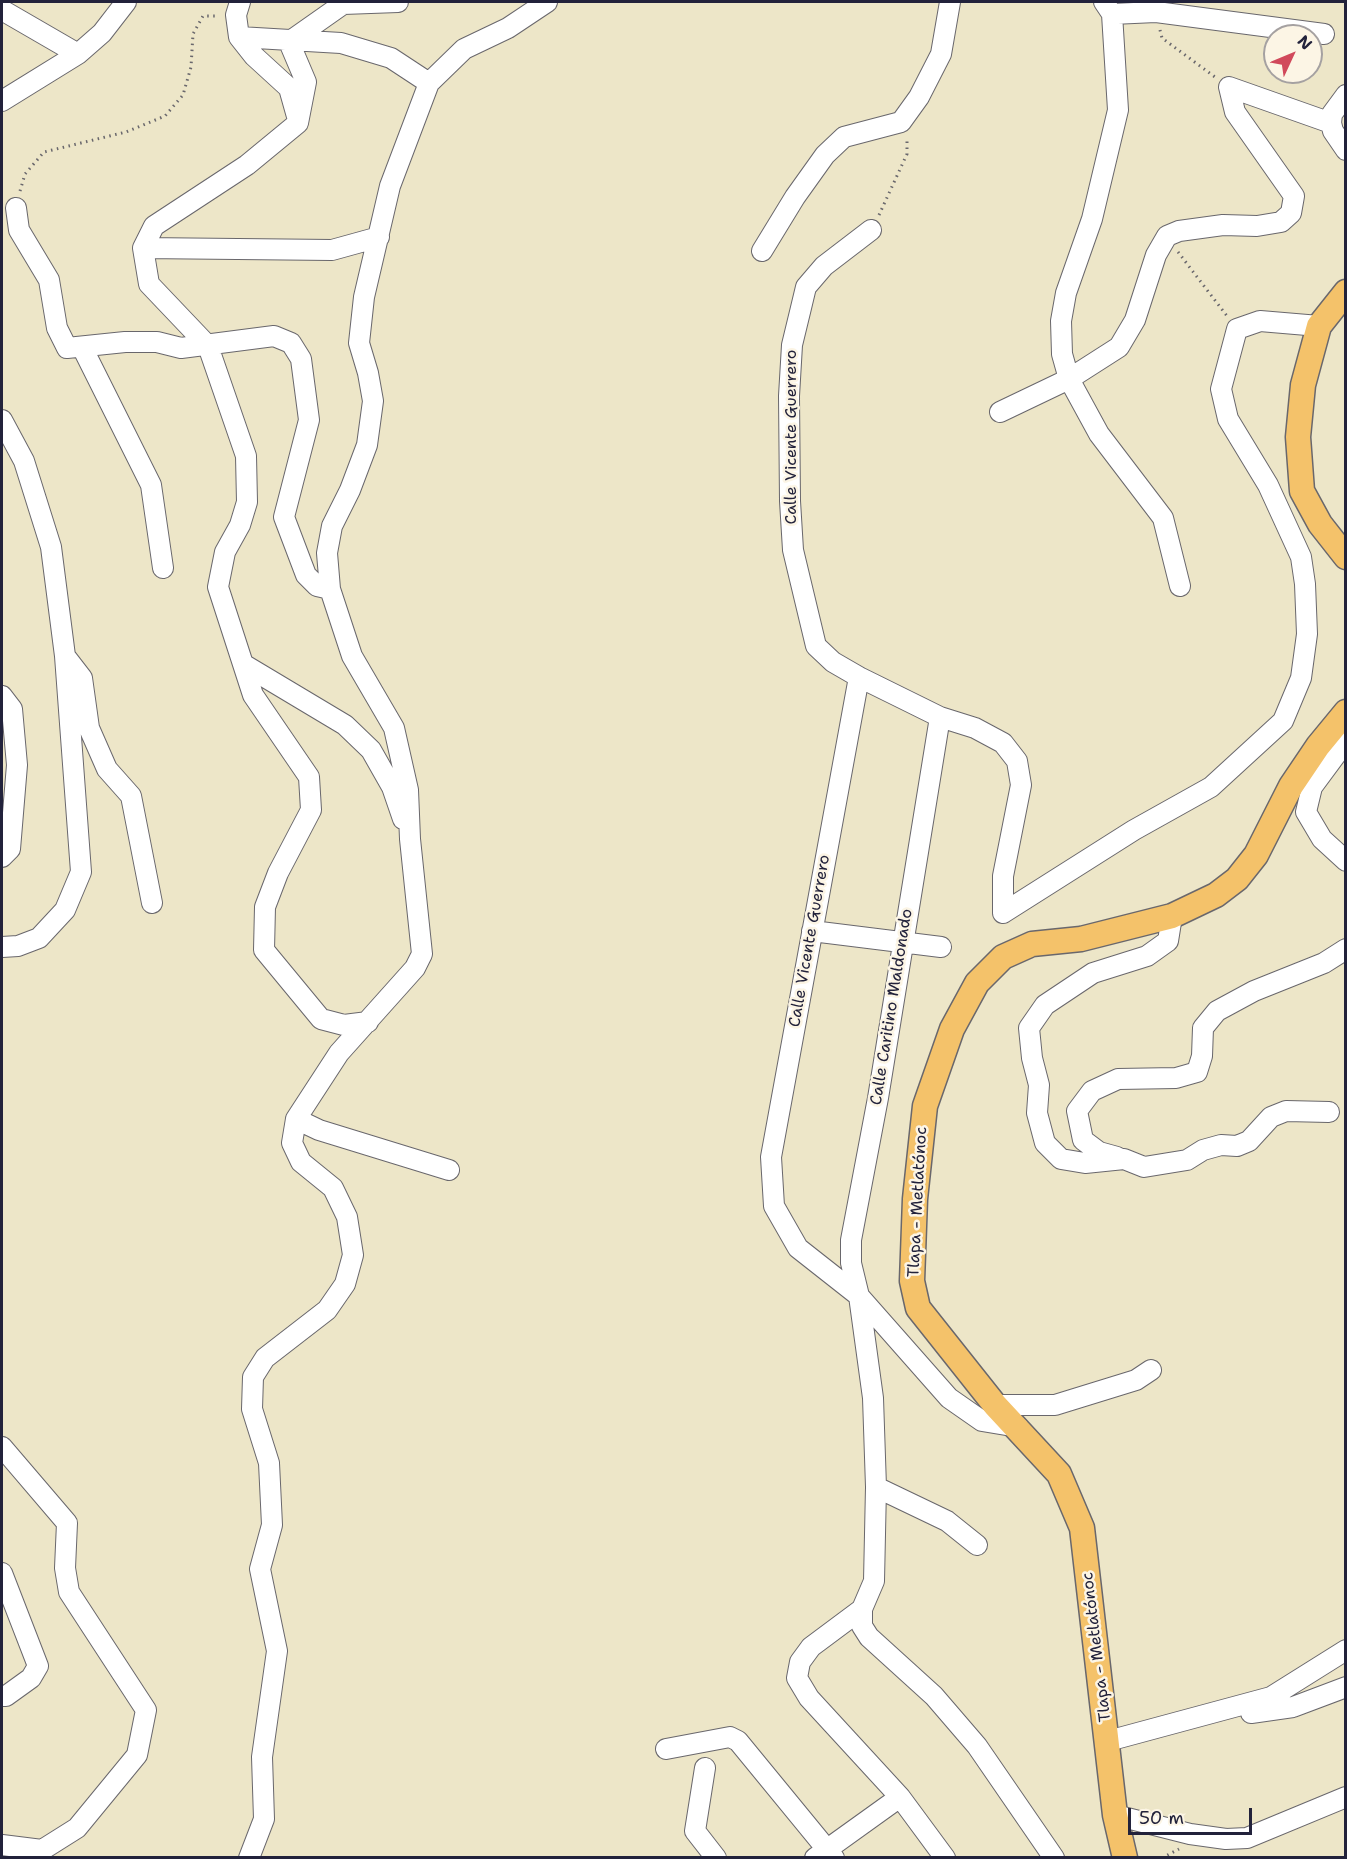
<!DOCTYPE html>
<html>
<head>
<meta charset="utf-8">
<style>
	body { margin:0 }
	#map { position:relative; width:1347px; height:1859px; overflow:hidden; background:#ede6c8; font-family:"Shantell Sans",sans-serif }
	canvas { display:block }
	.frame { position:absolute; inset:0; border:3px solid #22223b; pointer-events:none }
	.north { position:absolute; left:1263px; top:24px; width:60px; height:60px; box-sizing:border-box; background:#fcf5e5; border:2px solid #a5a1a1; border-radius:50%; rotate:46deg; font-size:16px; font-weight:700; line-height:24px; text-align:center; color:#22223b }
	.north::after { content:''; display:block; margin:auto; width:21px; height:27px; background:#d1495b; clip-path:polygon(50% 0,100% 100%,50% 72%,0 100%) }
	.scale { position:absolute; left:1128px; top:1808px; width:124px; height:27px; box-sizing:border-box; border:3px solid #22223b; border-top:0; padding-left:8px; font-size:18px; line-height:21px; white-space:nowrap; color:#22223b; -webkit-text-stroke:4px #fcf5e5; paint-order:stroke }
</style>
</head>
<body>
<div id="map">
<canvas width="1347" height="1859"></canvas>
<div class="frame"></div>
<div class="north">N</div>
<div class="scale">50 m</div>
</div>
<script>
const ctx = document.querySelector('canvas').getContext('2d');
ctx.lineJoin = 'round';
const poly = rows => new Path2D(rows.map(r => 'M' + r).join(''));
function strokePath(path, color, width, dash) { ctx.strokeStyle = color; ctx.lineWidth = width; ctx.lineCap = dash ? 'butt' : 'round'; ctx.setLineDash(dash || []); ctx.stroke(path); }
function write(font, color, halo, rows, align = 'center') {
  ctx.font = font + ' "Shantell Sans",sans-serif'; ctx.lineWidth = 5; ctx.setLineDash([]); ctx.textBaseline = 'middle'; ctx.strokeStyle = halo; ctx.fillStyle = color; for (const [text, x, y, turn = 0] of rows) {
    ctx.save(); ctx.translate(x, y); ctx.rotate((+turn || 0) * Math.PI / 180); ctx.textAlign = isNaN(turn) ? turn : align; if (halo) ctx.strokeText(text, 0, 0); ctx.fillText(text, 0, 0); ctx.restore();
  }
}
const path = poly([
	[1160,30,1162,38,1215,77],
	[20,191,25,174,44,152,126,132,165,116,183,95,191,67,193,34,203,16,219,16],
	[879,215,907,154,907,138],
	[1178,252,1227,316],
	[1162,1858,1179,1849]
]);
const minor = poly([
	[240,2,236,15,239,37,254,56,289,88,298,120],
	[1104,2,1112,14,1118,110,1092,219,1066,293,1061,321,1062,354,1069,379,1099,434,1163,518,1180,586],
	[2,10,78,54],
	[1112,14,1156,12,1324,34],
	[239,37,341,43,391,58,429,83],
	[1346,95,1332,114,1331,123,1333,131,1346,150],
	[2,101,78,54,102,33,126,2],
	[16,208,19,230,49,280,57,328,67,348,125,342,157,342,181,348,274,336,291,343,301,359,309,420,284,517,306,575,317,586,330,589],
	[871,230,824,266,806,287,800,312,792,345,789,396,790,501,793,550,816,646,833,662,859,677,940,717,975,728,1003,743,1017,761,1021,785,1003,876,1003,913],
	[143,248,332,250,379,237],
	[762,251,795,197,825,155,844,137,901,122,919,97,941,54,950,2],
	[82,347,151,485,163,568],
	[1000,412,1069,379,1119,347,1135,320,1156,255,1167,236,1179,231,1223,225,1257,226,1281,222,1291,213,1294,196,1235,112,1229,87,1331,123],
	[2,420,24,461,51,547,65,656,81,872,65,910,39,938,18,946,2,947],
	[65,656,82,678,89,728,107,769,131,796,152,903],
	[243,664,345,725,371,750,392,787,403,819],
	[859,677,771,1157,774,1206,798,1248,859,1296,949,1398,982,1421,1018,1427],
	[2,696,12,709,17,765,10,849,2,857],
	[940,717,878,1098,851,1240,851,1263,859,1296,873,1398,876,1487,874,1581,862,1609,862,1626,869,1637,934,1696,977,1746,1054,1858],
	[1346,741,1312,787,1306,812,1322,839,1346,861],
	[1003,913,1134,830,1211,787,1283,721,1301,678,1307,634,1305,584,1301,557,1268,485,1228,419,1221,389,1237,329,1260,321,1319,326],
	[1172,916,1168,941,1147,956,1093,973,1045,1005,1029,1028,1032,1058,1039,1085,1037,1113,1045,1143,1061,1159,1085,1163,1124,1159,1144,1167,1187,1160,1203,1150,1221,1145,1237,1146,1249,1141,1271,1117,1286,1111,1329,1112],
	[812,931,941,947],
	[368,1022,344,1025,321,1019,264,950,265,907,278,873,311,810,309,777,253,695,218,587,225,552,240,525,247,502,246,456,208,346,149,284,143,248,154,226,247,165,298,123,306,82,289,42,343,4,398,2],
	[296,1119,319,1130,449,1170],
	[1117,1157,1099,1152,1083,1140,1077,1111,1092,1091,1118,1079,1176,1078,1197,1072,1202,1056,1203,1028,1217,1011,1254,991,1324,963,1346,949],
	[995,1405,1055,1405,1136,1380,1151,1370],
	[2,1447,67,1523,65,1568,69,1592,146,1710,137,1755,77,1828,42,1850,2,1845],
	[876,1487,947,1521,977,1545],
	[2,1573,38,1666,31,1678,6,1696,2,1696],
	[862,1609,811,1647,800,1662,797,1678,809,1698,900,1797,945,1858],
	[1251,1713,1293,1707,1346,1687],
	[1108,1741,1271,1697,1346,1650],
	[666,1749,730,1737,738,1741,834,1858],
	[705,1768,695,1831,716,1858],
	[1115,1815,1190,1834,1226,1839,1247,1838,1346,1797],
	[249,1858,264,1819,262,1757,277,1651,260,1569,272,1525,269,1463,252,1409,253,1377,265,1358,327,1310,345,1284,353,1255,347,1217,333,1188,301,1162,292,1143,296,1119,339,1053,415,968,422,954,410,839,408,790,394,728,352,656,330,589,327,553,332,526,350,490,367,445,373,401,368,373,359,343,364,297,390,186,429,83,464,49,508,28,547,2],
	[815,1858,900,1797]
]);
const major = poly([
	[1346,292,1319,326,1303,385,1298,437,1302,491,1320,524,1346,557],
	[1125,1858,1115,1815,1082,1528,1059,1474,995,1405,918,1308,912,1281,915,1199,925,1106,952,1029,977,983,1003,957,1032,944,1081,939,1172,916,1216,895,1237,879,1256,855,1291,786,1318,746,1346,712]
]);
const streetNames = [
	["Calle Vicente Guerrero",792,437,-90],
	["Calle Vicente Guerrero",810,941,-80],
	["Calle Caritino Maldonado",892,1007,-81],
	["Tlapa - Metlatónoc",918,1202,-87],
	["Tlapa - Metlatónoc",1097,1647,-97]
];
strokePath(minor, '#69676c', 22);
strokePath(major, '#69676c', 27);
strokePath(path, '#69676c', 3, [1.5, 4.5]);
strokePath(minor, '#fff', 20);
strokePath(major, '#f4c26a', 24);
write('16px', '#22223b', '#fcf5e5', streetNames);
</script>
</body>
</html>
